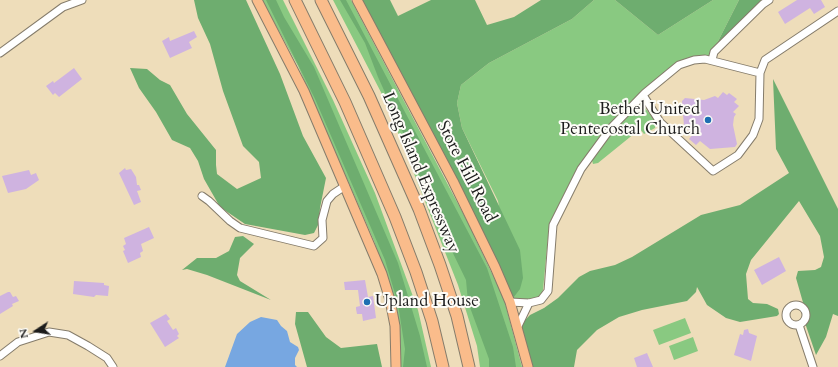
<!DOCTYPE html>
<html>
<head>
<meta charset="utf-8">
<style>
	body { margin:0 }
	#map { position:relative; width:838px; height:367px; overflow:hidden; background:#eeddba; font-family:Cardo,serif }
	canvas { display:block }
	.north { position:absolute; left:16px; top:311px; width:40px; height:40px; -webkit-text-stroke:3px #fdfcf7; paint-order:stroke; rotate:258deg; font-size:11px; font-weight:700; line-height:16px; text-align:center; color:#1c1c1c }
	.north::after { content:''; display:block; margin:auto; width:14px; height:18px; background:#1c1c1c; clip-path:polygon(50% 0,100% 100%,50% 72%,0 100%) }
</style>
</head>
<body>
<div id="map">
<canvas width="838" height="367"></canvas>
<div class="north">N</div>
</div>
<script>
const ctx = document.querySelector('canvas').getContext('2d');
ctx.lineJoin = 'round';
function fillPath(path, color) { ctx.fillStyle = color; ctx.fill(path, 'evenodd'); }
const poly = rows => new Path2D(rows.map(r => 'M' + r).join(''));
function strokePath(path, color, width, dash) { ctx.strokeStyle = color; ctx.lineWidth = width; ctx.lineCap = dash ? 'butt' : 'round'; ctx.setLineDash(dash || []); ctx.stroke(path); }
function write(font, color, halo, rows, align = 'center') {
  ctx.font = font + ' Cardo,serif'; ctx.lineWidth = 4; ctx.setLineDash([]); ctx.textBaseline = 'middle'; ctx.strokeStyle = halo; ctx.fillStyle = color; for (const [text, x, y, turn = 0] of rows) {
    ctx.save(); ctx.translate(x, y); ctx.rotate((+turn || 0) * Math.PI / 180); ctx.textAlign = isNaN(turn) ? turn : align; if (halo) ctx.strokeText(text, 0, 0); ctx.fillText(text, 0, 0); ctx.restore();
  }
}
const green = poly([
	[262,0,283,0,333,100,375,193,418,310,431,367,399,367,401,349,395,300,374,241,298,66],
	[333,0,351,0,467,221,504,299,522,367,480,367,477,346,458,285,385,100],
	[594,0,615,0,658,35,713,0,739,0,708,61,697,59,678,68,639,100,656,122,655,128,644,134,640,129,598,163,593,164,591,157,572,180,549,227,543,290,541,295,539,298,510,302,514,296,498,201,462,128,457,103,461,85,489,63,572,19],
	[685,318,691,333,659,345,653,330],
	[693,337,698,351,674,360,669,346]
]);
const forest = poly([
	[194,0,246,0,280,74,303,136,326,178,320,208,319,223,314,233,305,235,245,224,220,207,204,179,198,161,190,148,172,140,156,112,139,88,130,68,147,69,160,80,170,85,187,114,216,150,216,165,217,174,237,189,261,178,259,162,243,146,223,91,210,44,198,18],
	[266,0,276,0,284,17,314,67,398,263,420,336,427,367,403,367,405,349,398,304,385,260,315,99],
	[340,0,346,0,487,268,513,347,516,367,489,367,489,359,468,302,466,280,430,206,402,130,378,77,365,43],
	[357,0,390,0,398,16,431,0,475,0,487,25,514,17,541,0,594,0,572,19,489,63,461,85,457,103,462,128,520,250,523,278,520,289,510,302],
	[615,0,713,0,658,35],
	[739,0,772,0,708,61],
	[773,79,838,209,838,316,833,314,826,337,816,355,805,323,806,313,796,278,798,271,815,270,821,267,824,257,820,236,799,201,751,260,746,274,748,299,753,303,767,304,778,309,779,314,777,316,740,322,726,318,707,305,697,287,696,292,687,301,642,310,619,317,597,330,577,350,574,367,528,367,520,325,530,315,544,308,558,298,579,277,590,271,615,265,632,257,701,215,740,205,789,173,776,149],
	[243,236,254,244,240,258,237,275,240,281,271,300,207,275,187,269,182,270,197,258,216,258,229,251,235,237],
	[296,312,308,312,326,337,341,348,377,344,382,367,307,367,295,324]
]);
const water = poly([
	[261,317,277,320,281,326,287,331,290,342,298,347,299,350,295,358,295,365,297,367,225,367,237,334,250,322]
]);
const building = poly([
	[797,0,821,0,825,7,814,14,810,8,785,24,778,12],
	[194,31,197,37,189,42,192,48,170,58,162,41,169,37,170,41],
	[74,68,82,79,59,97,55,93,53,95,46,86,53,81,54,83],
	[723,92,727,95,729,93,737,99,734,102,739,106,733,112,736,114,734,117,733,125,737,144,735,147,710,149,700,141,696,145,689,139,693,134,684,126,682,101,685,98,704,100,715,96,718,98],
	[125,168,126,170,131,169,136,177,137,185,139,185,141,190,137,191,141,202,134,205,119,173],
	[29,170,31,175,36,173,39,180,26,189,8,193,2,176],
	[149,227,154,238,141,244,143,251,140,253,141,257,128,263,123,251,125,250,123,246,126,244,124,238],
	[779,257,786,271,762,285,754,270],
	[365,280,368,297,373,296,376,318,363,321,362,314,357,314,356,309,356,307,360,306,358,290,345,290,344,282],
	[74,281,104,283,104,285,109,286,108,296,96,295,94,297,73,294],
	[8,292,10,292,13,297,16,296,19,301,12,304,13,306,0,314,0,296],
	[166,314,170,319,167,321,173,330,176,328,179,334,177,336,179,338,165,347,150,323],
	[748,329,749,333,757,336,751,361,734,355,740,334,743,335,744,330],
	[647,353,653,367,637,367,634,358]
]);
const minor = poly([
	[0,53,63,7,82,0],
	[712,60,714,52,763,4,769,0],
	[643,95,660,122,713,171,738,155,753,135,759,119,760,73,765,60,838,11],
	[202,196,209,201,230,221,240,228,314,246,323,238,322,220,327,201,333,194,345,186],
	[510,302,529,303,541,300,548,291,553,225,581,169,611,128,645,93,679,65,694,60,705,59,760,73],
	'786 315a10 10 0 1 1 20 0a10 10 0 1 1-20 0Z',
	[799,325,813,367],
	[518,326,529,303],
	[0,356,18,342,49,332,68,335,88,346,107,358,113,367]
]);
const major = poly([
	[257,0,304,91,382,274,390,300,395,326,396,367],
	[357,0,453,181,495,267,510,302,528,367]
]);
const highway = poly([
	[295,0,345,102,395,217,416,272,432,321,443,367],
	[321,0,369,96,419,209,440,265,457,316,469,367]
]);
const markers = [
	[708,120,4,"#1f6fb2"],
	[367,302,4,"#1f6fb2"]
];
const poiNames = [
	["Bethel United",700,110],
	["Pentecostal Church",700,130],
	["Upland House",375,302,"left"]
];
const streetNames = [
	["Store Hill Road",466,172,63],
	["Long Island Expressway",420,173,67]
];
fillPath(green, '#89c981');
fillPath(forest, '#6ead6f');
fillPath(water, '#77a7e1');
fillPath(building, '#cfb3e0');
strokePath(minor, '#857c6b', 9);
strokePath(major, '#857c6b', 11);
strokePath(highway, '#857c6b', 13);
strokePath(minor, '#fff', 7);
strokePath(major, '#fabc8b', 9);
strokePath(highway, '#fabc8b', 11);
for (const [x, y, r, color] of markers) { const dot = new Path2D(); dot.arc(x, y, r, 0, 2 * Math.PI); ctx.fillStyle = color; ctx.fill(dot); strokePath(dot, '#fdfcf7', 1.5); }
write('17px', '#1c1c1c', '#fdfcf7', poiNames, 'right');
write('17px', '#1c1c1c', '#fdfcf7', streetNames);
</script>
</body>
</html>
